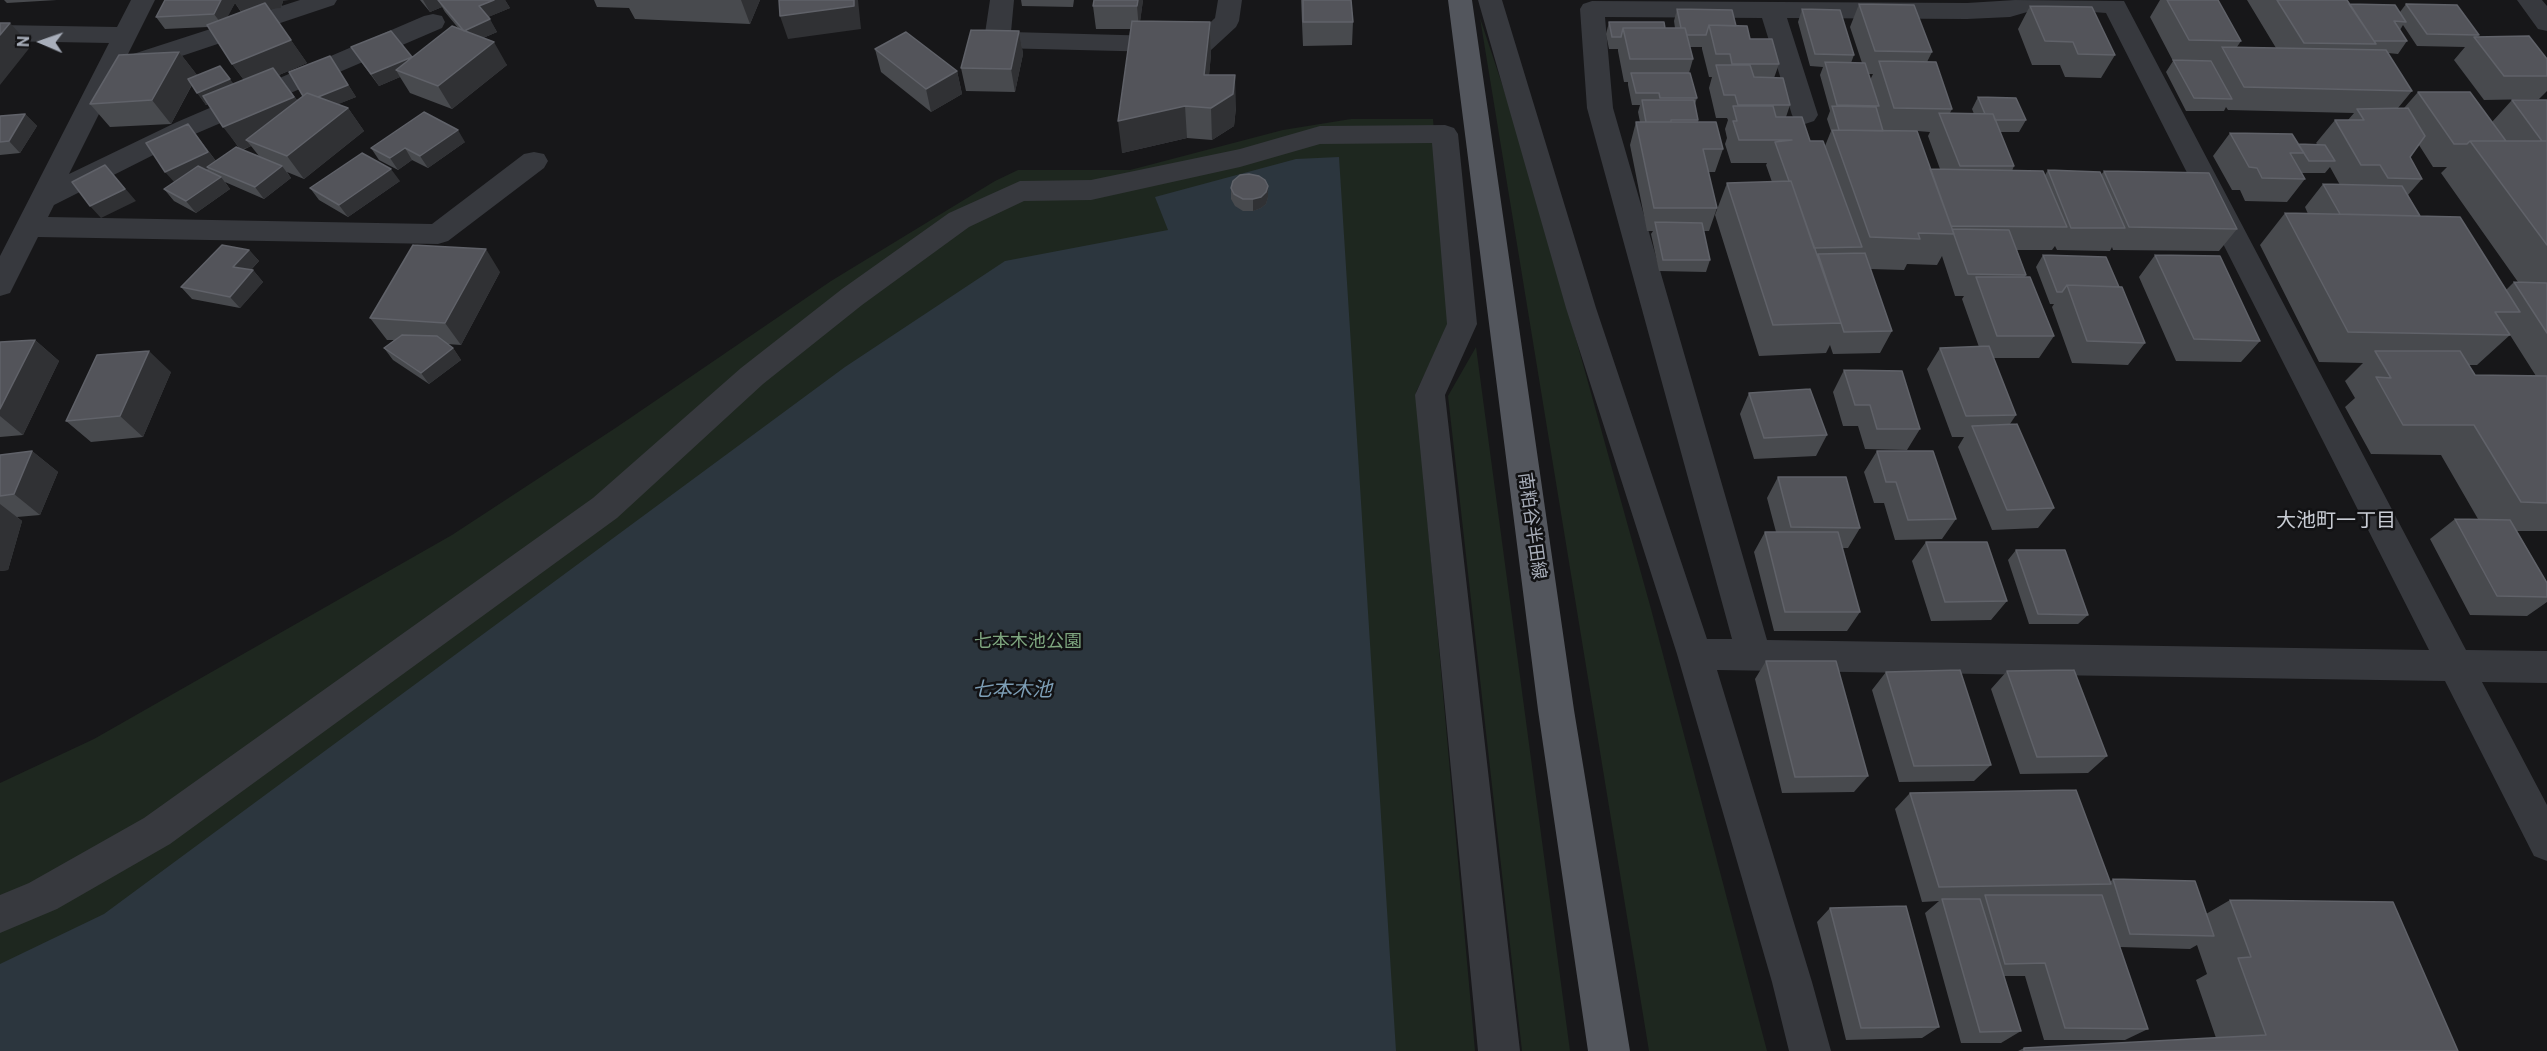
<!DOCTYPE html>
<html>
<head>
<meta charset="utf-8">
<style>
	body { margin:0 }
	#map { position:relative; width:2547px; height:1051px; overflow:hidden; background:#171719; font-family:Roboto,sans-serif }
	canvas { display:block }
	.north { position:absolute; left:12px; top:12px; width:60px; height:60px; -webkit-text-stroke:4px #121214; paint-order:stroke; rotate:272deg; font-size:16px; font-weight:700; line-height:24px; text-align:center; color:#a8aeba }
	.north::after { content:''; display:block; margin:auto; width:21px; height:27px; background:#a8aeba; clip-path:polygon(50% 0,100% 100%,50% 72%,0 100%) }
</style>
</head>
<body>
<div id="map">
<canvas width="2547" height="1051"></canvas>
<div class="north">N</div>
</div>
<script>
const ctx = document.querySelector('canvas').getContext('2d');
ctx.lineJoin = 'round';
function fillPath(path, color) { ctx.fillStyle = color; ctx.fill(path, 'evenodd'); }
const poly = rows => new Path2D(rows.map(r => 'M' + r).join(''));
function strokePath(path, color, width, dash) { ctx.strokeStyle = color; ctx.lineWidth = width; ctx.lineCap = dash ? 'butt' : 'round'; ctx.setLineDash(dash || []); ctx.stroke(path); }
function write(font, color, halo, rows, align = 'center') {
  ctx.font = font + ' Roboto,"Noto Sans JP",sans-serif'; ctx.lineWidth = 5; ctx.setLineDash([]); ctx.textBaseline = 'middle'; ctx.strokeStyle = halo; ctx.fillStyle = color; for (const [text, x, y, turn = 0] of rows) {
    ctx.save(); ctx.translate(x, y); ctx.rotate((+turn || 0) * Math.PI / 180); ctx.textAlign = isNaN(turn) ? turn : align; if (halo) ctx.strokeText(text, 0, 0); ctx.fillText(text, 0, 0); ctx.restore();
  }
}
const green = poly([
	[1480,18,1521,141,1651,609,1767,1051,1649,1051],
	[1351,119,1433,119,1450,323,1416,392,1475,1051,0,1051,0,783,94,739,452,535,617,427,831,281,995,181,1018,170,1130,170,1283,130],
	[1476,347,1570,1051,1522,1051,1448,396]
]);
const water = poly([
	[1339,157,1396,1051,0,1051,0,964,104,914,845,367,1005,261,1168,230,1155,197,1296,159]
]);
const minor = poly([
	[131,0,155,0,127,56,300,0,337,0,334,5,131,73,119,74,69,174,177,122,424,16,433,14,442,16,445,22,442,28,195,134,54,205,48,217,432,224,524,154,534,152,544,154,548,161,544,168,448,241,438,244,38,237,10,293,0,296,0,256,109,43,0,41,0,25,117,27,131,0],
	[990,0,1014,0,1011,32,1195,37,1215,18,1218,0,1242,0,1239,21,1236,27,1210,51,1201,53,997,48,988,46,984,40,990,0],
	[1478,0,1502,0,1596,308,1707,639,1732,639,1587,108,1580,9,1583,4,1592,1,1967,3,2015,0,2124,1,2466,650,2547,651,2547,683,2482,682,2547,805,2547,861,2534,856,2445,681,1717,670,1812,982,1831,1051,1789,1051,1772,982,1677,654,1566,308,1478,0],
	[2041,8,2106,13,2429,650,1767,640,1613,108,1605,17,1762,18,1792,115,1796,121,1805,124,1814,121,1818,115,1787,18,1967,19,2010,17,2041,8],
	[2517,0,2542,0,2547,6,2547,31,2538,29,2517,0],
	[1445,125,1454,128,1458,134,1477,324,1445,395,1520,1051,1478,1051,1415,395,1447,324,1432,143,1320,144,1240,167,1091,200,1024,201,969,227,862,305,763,384,617,518,170,844,57,909,0,933,0,895,29,883,144,818,593,498,741,368,842,289,949,213,1020,181,1091,180,1240,149,1320,126,1445,125]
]);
const major = poly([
	[1448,0,1472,0,1574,710,1630,1051,1588,1051,1538,710,1448,0]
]);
const wall = poly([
	[4,0,57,0,7,3],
	[165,0,283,1,281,8,269,9,307,63,279,75,297,100,303,96,330,56,356,97,338,104,348,108,364,131,304,179,287,172,291,178,264,199,225,182,230,189,196,213,174,201,164,189,174,182,188,124,216,161,239,148,208,104,206,105,192,85,171,124,110,127,90,104,179,52,197,75,234,84,244,80,232,64,208,27,165,29,156,17],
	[235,3,241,12,227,17],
	[251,146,259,156,243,150],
	[420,0,505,0,510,8,488,17,497,32,483,38,507,65,452,109,410,93,400,77,379,86,359,59,351,47,412,57,459,29,445,12,442,7,430,12],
	[594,0,760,0,750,24,635,19,629,8,597,7],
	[1021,0,1074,0,1073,7,1022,6],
	[1143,0,1140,21,1210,22,1211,54,1209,75,1236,107,1234,126,1212,140,1187,138,1122,153,1130,29,1096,29,1093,6],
	[1301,0,1351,0,1353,22,1352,45,1303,46],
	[2160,0,2218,0,2241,41,2237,47,2276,48,2247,0,2347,0,2349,4,2400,12,2406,4,2479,35,2477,37,2547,59,2547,91,2539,99,2484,100,2454,60,2465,47,2417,46,2403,25,2400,30,2407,41,2398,54,2388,53,2412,91,2398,108,2404,108,2418,92,2492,122,2512,100,2547,100,2547,531,2517,531,2547,583,2547,602,2527,616,2470,615,2430,539,2455,519,2478,519,2441,455,2371,454,2345,407,2355,398,2345,381,2363,363,2319,362,2260,245,2285,213,2308,214,2305,207,2323,184,2340,185,2330,167,2325,173,2302,173,2305,179,2287,202,2245,201,2240,190,2232,190,2213,156,2230,133,2299,144,2318,145,2316,143,2335,120,2348,120,2354,113,2228,110,2226,107,2224,111,2186,111,2166,72,2173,61,2150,17],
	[2419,145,2433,167,2447,167,2441,173,2518,282,2514,282,2506,290,2420,216,2408,195,2422,179,2410,157],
	[2510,335,2536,376,2475,375,2469,365,2477,365],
	[1859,4,1932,52,1927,62,1952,109,1950,113,1974,114,1972,109,1978,97,2026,120,2019,132,2000,132,2014,166,2012,171,2045,175,2048,170,2101,175,2104,171,2237,229,2219,251,2113,250,2112,247,2110,251,2057,250,2055,246,2052,250,2017,250,2026,275,2025,277,2054,336,2039,358,1993,358,2016,415,2010,424,2054,508,2038,528,1992,530,1958,447,1964,437,1952,437,1927,369,1940,348,1979,347,1962,299,1964,296,1955,296,1942,256,1937,265,1907,264,1904,270,1870,269,1892,331,1880,353,1833,354,1830,345,1826,353,1759,356,1715,215,1727,183,1772,182,1766,165,1767,163,1731,163,1725,144,1727,138,1725,129,1728,120,1727,118,1716,118,1709,88,1712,77,1709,77,1702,49,1702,47,1690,47,1693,59,1689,73,1697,98,1695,104,1698,120,1698,122,1723,149,1715,172,1708,172,1717,208,1709,231,1703,231,1710,260,1706,272,1659,271,1651,234,1653,231,1647,231,1630,145,1636,122,1640,122,1638,112,1640,105,1632,105,1628,85,1628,82,1624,82,1618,51,1618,49,1609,49,1606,34,1609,22,1665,28,1675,28,1674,21,1677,9,1736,26,1779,64,1774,78,1790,105,1786,117,1810,141,1825,146,1831,131,1827,119,1830,111,1820,75,1823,67,1810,66,1798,22,1802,9,1854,55,1851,63,1862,63,1850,27],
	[1869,74,1873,74,1870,80],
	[1917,131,1930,132,1928,136,1940,169,1930,169],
	[2030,6,2115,55,2101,78,2065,77,2060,65,2032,65,2018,29],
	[1019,31,1023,54,1015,92,966,91,961,68],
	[875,49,957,71,962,94,931,112,881,72],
	[25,114,37,126,20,153,0,155,0,116],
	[465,142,428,168,412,160,398,170,379,160,371,148],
	[400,181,348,217,319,200,310,188],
	[1268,186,1268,197,1266,204,1261,208,1253,211,1243,211,1235,206,1231,199,1231,188],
	[249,250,259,261,251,270,253,270,263,282,240,308,192,299,181,287],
	[2043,255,2119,287,2145,343,2128,365,2072,363,2052,307,2054,304,2050,304,2036,267],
	[2155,255,2260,341,2241,362,2176,361,2139,277],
	[500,272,461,345,447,344,453,348,461,360,429,384,393,360,384,348,394,340,387,340,370,318],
	[35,340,59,361,23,435,0,437,0,342],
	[1844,370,1920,429,1907,450,1865,449,1858,426,1843,426,1833,392],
	[171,372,143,437,91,442,66,421],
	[1749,393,1827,435,1816,456,1754,459,1740,414],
	[32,451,58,472,40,515,17,517,22,521,8,570,0,571,0,455],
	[1877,451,1956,519,1942,539,1895,540,1884,503,1874,503,1864,472],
	[1778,477,1860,528,1848,548,1842,548,1860,612,1847,631,1774,631,1754,552,1765,532,1776,532,1767,498],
	[1926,542,2007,601,1991,620,1931,621,1912,561],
	[2016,550,2088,615,2078,624,2029,624,2008,560],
	[1766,661,1868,776,1854,792,1782,793,1755,679],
	[2007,671,2107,756,2088,773,2020,774,1991,689],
	[1886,672,1991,765,1974,781,1899,782,1872,690],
	[1910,793,2110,882,2113,879,2206,914,2230,900,2458,1051,2018,1051,2024,1048,2216,1038,2196,980,2207,974,2197,945,2190,949,2120,947,2148,1029,2125,1040,2044,1040,2025,976,2004,976,2021,1031,2001,1043,1961,1043,1925,913,1939,901,1922,902,1895,809],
	[1830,908,1939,1027,1922,1038,1846,1040,1817,922]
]);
const shadedWall = poly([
	[221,0,289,0,283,1,281,8,242,13,235,3,223,26,214,14],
	[423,0,438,0,442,7,430,12],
	[494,0,505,0,510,8,486,18,479,6],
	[741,0,760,0,750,24],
	[854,0,858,0,861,29,788,39,780,16],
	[1138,0,1143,0,1139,30,1137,6],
	[490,19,497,32,471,43,464,31],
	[1210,22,1211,54,1206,107,1204,75],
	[10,23,31,46,0,85,0,35],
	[1019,31,1023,54,1015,92,1011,69],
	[291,40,307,63,279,75,311,120,246,140,251,146,241,150,223,127,249,87,232,64],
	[494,42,507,65,452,109,438,86],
	[179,52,197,75,171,124,152,100],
	[330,56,356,97,314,114],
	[412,57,396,70,400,77,379,86,371,74],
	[957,71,962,94,931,112,926,89],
	[1235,75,1236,107,1234,126,1212,140,1211,108],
	[230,79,239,91,206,105,197,93],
	[1185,106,1187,138,1122,153,1118,121],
	[348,108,364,131,304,179,287,156],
	[25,114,37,126,20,153,9,141],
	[188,124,218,164,207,167,208,169,175,183,165,172],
	[458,130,465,142,428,168,420,156],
	[405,148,412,160,398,170,390,158],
	[105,165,136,201,101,218,90,206],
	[282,166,291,178,264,199,255,187],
	[391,169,400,181,348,217,339,205],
	[221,177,230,189,196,213,186,201],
	[1268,186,1268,197,1266,204,1261,208,1253,211,1253,199],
	[486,249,500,272,461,345,445,323],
	[249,250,259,261,243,278,233,267],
	[253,270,263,282,240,308,230,297],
	[35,340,59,361,23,435,0,416,0,409],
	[453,348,461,360,429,384,421,373],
	[149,351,171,372,143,437,120,416],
	[32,451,58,472,40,515,14,494],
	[0,504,22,521,8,570,0,571]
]);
const building = poly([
	[165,0,221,0,214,14,156,17,165,0],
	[438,0,494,0,479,6,490,19,464,31,438,0],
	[779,0,854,0,854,6,780,16,779,0],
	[1094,0,1138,0,1137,6,1093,6,1094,0],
	[1303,0,1351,0,1353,22,1303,22,1303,0],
	[2167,0,2218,0,2241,41,2189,40,2167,0],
	[2277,0,2347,0,2376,44,2304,43,2277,0],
	[265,3,291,40,232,64,207,25,265,3],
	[1859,4,1914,5,1932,52,1875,51,1859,4],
	[2349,4,2395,5,2406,22,2394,21,2407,41,2374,41,2349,4],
	[2406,4,2457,5,2479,35,2427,34,2406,4],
	[2030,6,2092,7,2115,55,2078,54,2073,42,2045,41,2030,6],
	[1677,9,1732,10,1736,26,1709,25,1706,35,1687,35,1685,28,1681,28,1677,9],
	[1802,9,1840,10,1854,55,1815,54,1802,9],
	[1132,21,1210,22,1204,75,1235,75,1233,94,1211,108,1185,106,1118,121,1132,21],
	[1609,22,1664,22,1665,28,1623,28,1621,37,1612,37,1609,22],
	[0,23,10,23,0,35,0,23],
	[1709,25,1747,26,1750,39,1772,39,1779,64,1732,64,1730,54,1716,54,1709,25],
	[452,26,494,42,438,86,396,70,452,26],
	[1623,28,1685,28,1693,59,1630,59,1623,28],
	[971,30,1019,31,1011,69,961,68,971,30],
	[391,31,412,57,371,74,351,47,391,31],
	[906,32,957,71,926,89,875,49,906,32],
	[2529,36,2547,59,2547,76,2504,76,2474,37,2529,36],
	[2222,47,2386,50,2412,91,2244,87,2222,47],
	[179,52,152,100,90,104,119,55,179,52],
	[330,56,348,85,318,97,307,93,303,96,289,72,330,56],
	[2173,60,2211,61,2232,99,2194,98,2173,60],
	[1879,61,1936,62,1952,109,1894,108,1879,61],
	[1825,62,1865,63,1879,106,1837,105,1825,62],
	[1716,65,1750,65,1754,77,1783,78,1790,105,1738,105,1735,95,1724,95,1716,65],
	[220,66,230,79,197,93,188,79,220,66],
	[273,68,294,97,223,127,203,96,273,68],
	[1631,73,1690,73,1697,98,1660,98,1659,93,1636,93,1631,73],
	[2418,92,2470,92,2506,141,2470,141,2467,144,2454,144,2418,92],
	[307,93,348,108,287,156,246,140,307,93],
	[1978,97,2016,98,2026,120,1995,120,1993,114,1985,114,1978,97],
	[1642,100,1694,100,1698,120,1671,120,1671,122,1646,122,1642,100],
	[2512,100,2547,100,2547,141,2542,141,2512,100],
	[1733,106,1773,106,1776,117,1802,117,1810,141,1823,141,1862,247,1814,248,1791,181,1789,181,1775,142,1792,140,1739,140,1733,121,1737,121,1733,106],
	[1832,106,1876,107,1883,131,1839,130,1832,106],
	[2408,108,2425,136,2410,157,2422,179,2388,178,2380,165,2361,165,2335,120,2364,120,2357,109,2408,108],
	[424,112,458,130,420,156,405,148,390,158,371,148,424,112],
	[1939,113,1993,114,2014,166,1960,166,1939,113],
	[25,114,9,141,0,142,0,116,25,114],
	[1636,122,1716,122,1723,149,1703,149,1717,208,1654,208,1636,122],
	[188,124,208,152,165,172,146,143,188,124],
	[1832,130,1917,131,1954,234,1918,233,1920,239,1870,237,1832,130],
	[2230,133,2292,134,2304,153,2290,153,2305,179,2262,178,2257,168,2249,167,2230,133],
	[2470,141,2547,141,2547,245,2470,141],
	[2298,144,2325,145,2335,161,2309,161,2298,144],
	[236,147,282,166,255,187,207,167,236,147],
	[362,153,391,169,339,205,310,188,362,153],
	[105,165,125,189,90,206,72,182,105,165],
	[198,166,221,177,186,201,164,189,198,166],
	[1930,169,2043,171,2067,227,1951,226,1930,169],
	[2048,170,2100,172,2125,228,2071,228,2048,170],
	[2104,171,2209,173,2237,229,2129,227,2104,171],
	[1249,174,1259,176,1265,180,1268,186,1266,192,1261,197,1253,199,1243,199,1234,194,1231,188,1233,181,1240,175,1249,174],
	[1791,181,1841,323,1773,325,1727,183,1791,181],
	[2323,184,2402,186,2420,216,2340,214,2323,184],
	[2285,213,2460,217,2520,312,2495,312,2510,335,2348,332,2285,213],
	[1655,222,1702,223,1710,260,1663,260,1655,222],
	[1952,229,2009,230,2026,275,1968,274,1952,229],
	[222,245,249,250,233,267,253,270,230,297,181,287,222,245],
	[413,245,486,249,445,323,370,318,413,245],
	[1865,253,1892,331,1844,332,1818,254,1865,253],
	[2043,255,2106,257,2119,287,2067,285,2062,292,2057,292,2043,255],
	[2155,255,2220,256,2260,341,2194,339,2155,255],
	[1976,277,2030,277,2054,336,1997,336,1976,277],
	[2514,282,2547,283,2547,333,2514,282],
	[2067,285,2122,287,2145,343,2087,341,2067,285],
	[402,335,437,336,453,348,421,373,384,348,402,335],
	[35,340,0,409,0,342,35,340],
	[1989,346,2016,415,1966,416,1940,348,1989,346],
	[149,351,120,416,66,421,97,355,149,351],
	[2375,351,2460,351,2475,375,2547,376,2547,503,2521,502,2474,425,2403,425,2376,377,2391,378,2375,351],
	[1844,370,1902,371,1920,429,1877,429,1870,405,1855,405,1844,370],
	[1810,389,1827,435,1764,438,1749,393,1810,389],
	[2017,424,2054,508,2007,510,1972,426,2017,424],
	[32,451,14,494,0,496,0,455,32,451],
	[1877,451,1933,451,1956,519,1908,520,1896,482,1886,482,1877,451],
	[1778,477,1846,477,1860,528,1791,527,1778,477],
	[2455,519,2510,520,2547,583,2547,597,2497,596,2455,519],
	[1765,532,1838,532,1860,612,1785,612,1765,532],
	[1926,542,1987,542,2007,601,1945,602,1926,542],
	[2016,550,2065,550,2088,615,2038,614,2016,550],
	[1766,661,1836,661,1868,776,1795,777,1766,661],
	[1960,670,1991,765,1914,766,1886,672,1960,670],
	[2074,670,2107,756,2037,757,2007,671,2074,670],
	[2076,790,2111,884,1939,887,1910,793,2076,790],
	[2113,879,2195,881,2214,936,2130,934,2113,879],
	[1985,895,2102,895,2148,1029,2065,1028,2045,963,2005,964,1985,895],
	[1942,899,1980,899,2021,1031,1980,1032,1942,899],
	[2230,900,2393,902,2458,1051,2024,1051,2024,1048,2266,1035,2238,958,2251,957,2230,900],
	[1906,906,1939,1027,1861,1028,1830,908,1906,906]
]);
const streetNames = [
	["南粕谷半田線",1531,526,82]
];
const parkNames = [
	["七本木池公園",1028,642]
];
const neighbourhoodNames = [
	["大池町一丁目",2336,522]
];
const waterNames = [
	["七本木池",1012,691]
];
fillPath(green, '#1e271f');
fillPath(water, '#2c363e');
fillPath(minor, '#37393e');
fillPath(major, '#53565d');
fillPath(wall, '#484a4e');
fillPath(shadedWall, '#303134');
fillPath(building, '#53545a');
strokePath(building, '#606269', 1.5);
write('18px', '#a8aeba', '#121214', streetNames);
write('18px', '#7ea67f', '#121214', parkNames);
write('20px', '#c9cdd5', '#121214', neighbourhoodNames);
write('italic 20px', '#7d9eb6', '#121214', waterNames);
</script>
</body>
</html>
